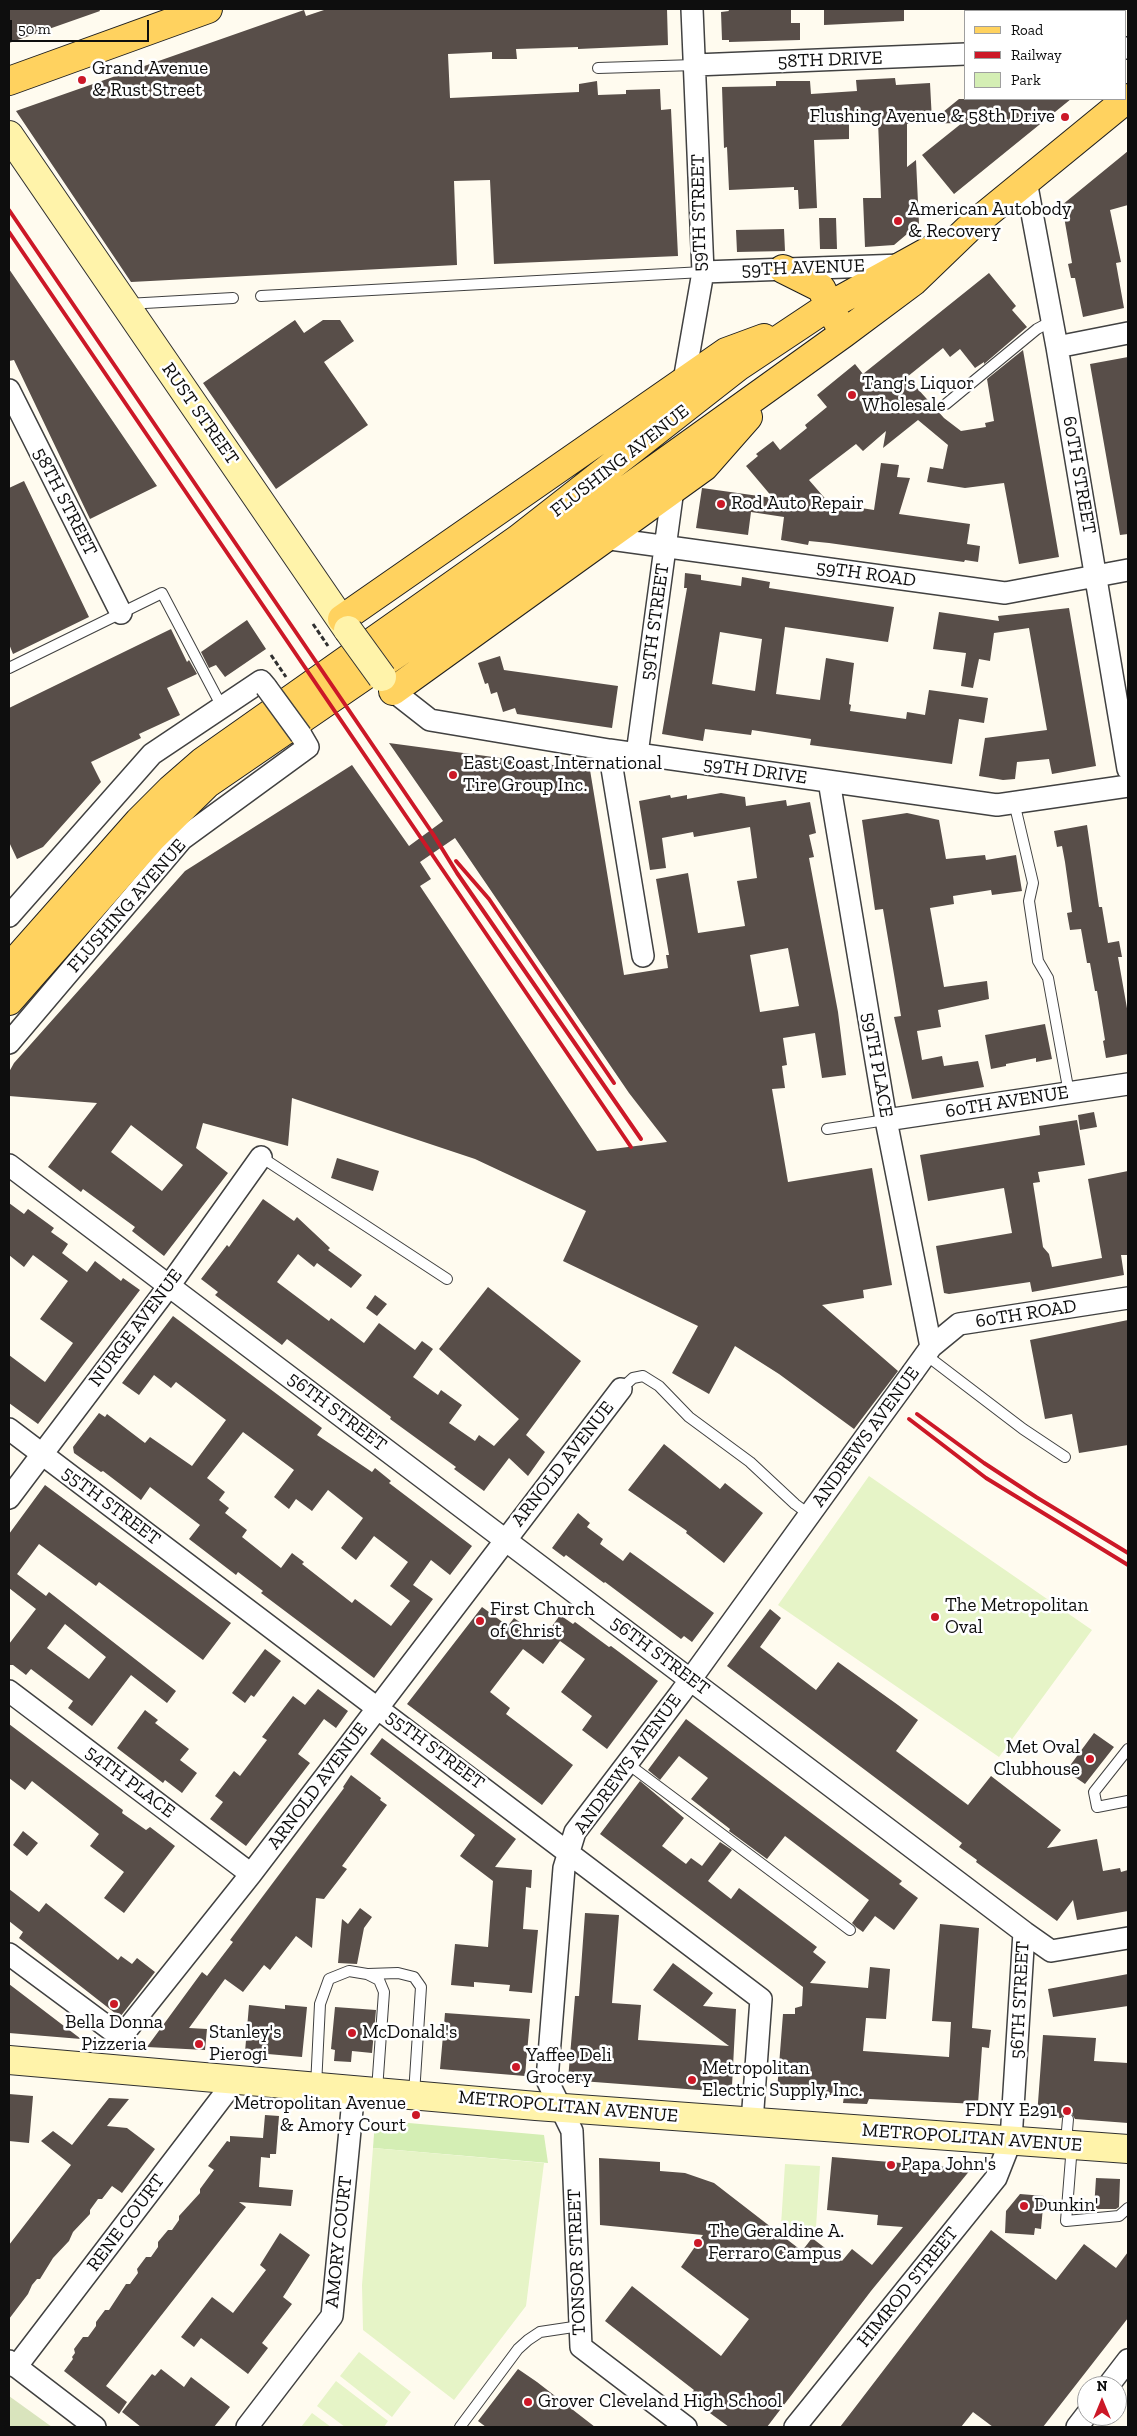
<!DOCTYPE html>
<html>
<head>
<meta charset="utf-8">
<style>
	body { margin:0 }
	#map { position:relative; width:1137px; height:2436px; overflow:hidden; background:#fffbef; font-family:"Zilla Slab",serif }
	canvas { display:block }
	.frame { position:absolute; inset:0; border:10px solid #0e0e0e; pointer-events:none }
	.legend { position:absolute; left:964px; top:10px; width:162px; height:90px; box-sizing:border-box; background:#fff; border:1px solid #9f9f9f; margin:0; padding:6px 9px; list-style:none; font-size:15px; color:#0e0e0e }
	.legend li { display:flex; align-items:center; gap:10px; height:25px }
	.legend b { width:25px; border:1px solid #9f9f9f }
	.north { position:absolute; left:1077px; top:2376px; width:50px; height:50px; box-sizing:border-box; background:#fff; border:1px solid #9f9f9f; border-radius:50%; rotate:0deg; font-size:14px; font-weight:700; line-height:20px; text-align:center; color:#0e0e0e }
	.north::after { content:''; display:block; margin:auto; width:18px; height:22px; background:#cc1827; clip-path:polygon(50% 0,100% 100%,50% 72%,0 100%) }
	.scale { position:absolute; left:10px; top:20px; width:139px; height:22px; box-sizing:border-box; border:2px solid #0e0e0e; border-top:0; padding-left:6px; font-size:15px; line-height:18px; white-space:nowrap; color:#0e0e0e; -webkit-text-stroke:4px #fff; paint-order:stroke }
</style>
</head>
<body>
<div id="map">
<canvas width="1137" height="2436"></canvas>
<div class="frame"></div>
<ul class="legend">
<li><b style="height:6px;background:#ffd25f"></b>Road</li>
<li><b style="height:6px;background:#cc1827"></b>Railway</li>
<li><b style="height:14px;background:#d4eeb4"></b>Park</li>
</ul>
<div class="north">N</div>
<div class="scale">50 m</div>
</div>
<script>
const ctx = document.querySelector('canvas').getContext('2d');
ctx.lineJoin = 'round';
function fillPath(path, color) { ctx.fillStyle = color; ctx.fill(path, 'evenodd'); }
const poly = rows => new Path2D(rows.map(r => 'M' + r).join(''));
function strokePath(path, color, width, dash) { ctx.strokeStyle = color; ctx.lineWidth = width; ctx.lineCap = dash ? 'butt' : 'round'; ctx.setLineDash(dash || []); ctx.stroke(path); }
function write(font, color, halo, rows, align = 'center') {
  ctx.font = font + ' "Zilla Slab",serif'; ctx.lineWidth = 5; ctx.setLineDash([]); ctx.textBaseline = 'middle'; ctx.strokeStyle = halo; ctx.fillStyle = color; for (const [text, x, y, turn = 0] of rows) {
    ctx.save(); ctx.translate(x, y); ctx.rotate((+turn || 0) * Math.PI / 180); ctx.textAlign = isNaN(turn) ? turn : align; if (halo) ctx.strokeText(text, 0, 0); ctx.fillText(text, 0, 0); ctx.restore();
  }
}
const green = poly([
	[375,2120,544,2135,548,2163,373,2148]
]);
const cemetery = poly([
	[9,2396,52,2427,9,2427]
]);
const pitch = poly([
	[869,1476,1092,1630,999,1757,778,1605],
	[373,2148,544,2163,526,2306,454,2400,363,2330,362,2285],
	[785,2164,820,2166,816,2227,781,2225],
	[359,2352,411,2392,392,2417,340,2376],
	[336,2381,388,2421,384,2427,345,2427,317,2406],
	[312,2413,331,2427,301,2427]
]);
const building = poly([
	[9,9,99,9,100,11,9,43],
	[327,9,667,9,668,45,578,49,578,47,516,49,517,59,492,59,492,52,448,54,450,98,579,92,579,84,597,81,598,95,626,94,626,90,660,89,661,110,671,109,678,256,494,264,490,180,454,181,457,265,131,282,16,111,304,10,306,16],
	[728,9,791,9,791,23,800,23,800,40,729,42,729,40,722,40,721,12,729,11],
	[824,9,904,9,904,21,824,25],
	[895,78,896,85,930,83,932,121,959,99,1071,99,954,194,922,155,962,123,907,124,907,167,916,160,919,224,894,245,865,247,863,198,881,198,878,121,849,122,849,139,814,140,817,208,799,209,798,190,794,190,794,187,729,190,727,147,724,148,722,87,776,86,776,81,810,81,811,94,857,91,856,80],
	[1128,151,1128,205,1110,210,1121,262,1116,263,1124,308,1083,317,1075,278,1071,278,1068,264,1072,263,1062,205],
	[819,218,836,218,837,249,820,249],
	[784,229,785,251,737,252,736,230],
	[9,269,157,486,90,519,14,360,9,361],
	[989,273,1016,306,1012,310,1027,327,984,364,984,362,975,368,960,349,950,357,943,348,907,377,944,418,961,431,986,427,985,423,994,421,987,379,1023,350,1059,557,1019,564,1004,483,965,488,927,482,930,467,943,469,948,445,918,420,883,448,886,431,863,451,856,444,809,480,829,503,874,510,881,463,899,465,897,477,910,478,899,514,970,524,967,544,980,546,978,562,965,560,964,562,829,543,809,541,808,545,781,540,784,517,751,512,748,535,696,528,702,488,773,498,746,466,758,456,756,454,773,441,780,450,807,428,805,425,827,407,817,395,855,364,863,374],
	[295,320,304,333,323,320,340,320,354,341,324,362,368,425,276,489,203,383],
	[1128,357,1128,534,1120,535,1090,364],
	[24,481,89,617,13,654,9,644,9,488],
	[685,573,701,575,701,580,741,586,742,577,770,582,769,588,894,607,888,642,785,627,776,694,820,700,826,658,854,663,849,704,851,705,850,711,906,719,907,712,925,715,929,690,988,698,984,723,959,719,952,764,810,745,811,739,752,730,751,735,705,729,703,741,662,734,687,588,684,588],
	[720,632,762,639,755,691,712,684],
	[1069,608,1096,766,1052,774,1049,759,1017,762,1015,779,1003,780,979,776,985,738,1047,730,1029,628,994,633,990,661,979,659,973,688,961,686,966,653,933,649,939,612,999,621,998,616],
	[247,620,266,649,225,677,216,665,209,668,201,652],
	[171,629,187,662,189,660,197,674,167,688,180,715,139,734,141,738,91,762,101,782,43,847,17,859,9,842,9,708],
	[500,656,504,670,618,686,612,728,517,714,515,708,503,712,497,692,491,694,488,683,485,684,478,663],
	[389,743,590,770,624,975,668,968,666,955,669,955,656,879,688,873,698,933,745,926,737,881,757,878,750,827,694,837,693,832,662,838,666,868,650,870,639,801,670,795,671,798,687,795,687,799,721,793,745,797,746,806,786,800,787,806,810,802,816,833,809,835,814,857,809,858,838,1012,846,1075,822,1078,815,1033,783,1038,787,1065,782,1066,785,1088,772,1089,788,1182,872,1168,892,1285,863,1290,864,1298,822,1305,898,1371,854,1429,779,1374,735,1346,709,1394,672,1373,698,1326,563,1261,586,1211,475,1159,292,1098,288,1146,203,1123,196,1148,228,1173,164,1256,132,1231,135,1227,83,1189,81,1192,48,1167,97,1103,9,1096,9,1072,14,1063,185,871,352,765,409,846,443,821],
	[455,838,629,1093,667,1142,597,1151,420,886,431,879,420,862],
	[788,948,799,1006,760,1012,750,955],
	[131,1125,183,1165,162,1191,111,1152],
	[907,813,939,820,946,859,985,855,986,860,1016,855,1022,891,992,895,991,890,953,896,954,904,930,908,944,987,987,981,989,999,938,1010,941,1027,917,1031,922,1060,942,1056,944,1066,978,1061,984,1087,912,1099,894,1017,901,1016,883,909,875,910,862,820],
	[1087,825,1099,907,1102,907,1108,943,1119,941,1122,957,1118,957,1128,1014,1128,1054,1106,1058,1103,1041,1105,1040,1097,991,1095,991,1090,963,1087,963,1081,929,1070,930,1067,913,1072,912,1065,862,1062,846,1057,847,1054,831],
	[1045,1024,1052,1059,1036,1062,1036,1058,1006,1064,1006,1066,991,1069,985,1035],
	[1094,1112,1097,1127,1080,1130,1078,1115],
	[1077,1120,1085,1165,1038,1172,1040,1182,1033,1183,1043,1247,1049,1254,1052,1267,1102,1258,1088,1179,1128,1171,1128,1255,1121,1255,1124,1275,1032,1292,1030,1282,949,1294,944,1293,936,1246,1012,1233,1004,1188,928,1201,920,1155,1040,1135,1039,1126],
	[337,1158,379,1171,373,1191,331,1178],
	[263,1199,294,1221,297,1217,330,1248,328,1250,362,1275,351,1288,317,1263,314,1267,298,1254,277,1282,329,1321,331,1318,364,1343,379,1323,415,1350,422,1341,433,1349,413,1377,438,1395,441,1390,462,1405,449,1423,475,1441,479,1435,494,1446,519,1419,439,1349,488,1287,581,1361,526,1435,545,1452,528,1476,509,1458,484,1491,454,1469,456,1467,390,1419,391,1417,287,1339,282,1345,215,1295,218,1292,201,1279,227,1245,229,1247],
	[9,1203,24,1214,28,1209,54,1228,51,1232,68,1244,62,1253,87,1272,95,1261,121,1281,123,1278,140,1290,38,1424,9,1403,9,1355,45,1382,73,1343,40,1319,68,1281,33,1255,24,1267,9,1255],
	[375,1295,387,1304,377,1316,366,1308],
	[173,1316,322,1428,317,1435,372,1472,375,1468,391,1481,389,1483,472,1546,450,1575,431,1560,413,1585,433,1599,374,1678,261,1593,263,1591,238,1572,236,1575,189,1539,200,1525,150,1487,141,1500,103,1471,101,1472,74,1453,73,1447,99,1413,105,1417,107,1414,145,1443,150,1437,192,1466,226,1420,176,1382,171,1388,154,1375,139,1395,122,1383],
	[243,1432,294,1470,274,1497,289,1509,296,1499,312,1511,328,1490,363,1518,341,1548,356,1560,374,1536,408,1562,390,1586,410,1601,391,1626,355,1599,352,1603,302,1564,304,1562,292,1553,281,1568,242,1537,247,1530,225,1513,229,1508,219,1500,225,1492,207,1478],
	[1128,1320,1128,1445,1079,1453,1072,1414,1045,1419,1030,1340],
	[664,1444,720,1489,725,1483,763,1513,724,1563,686,1533,687,1531,628,1490],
	[45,1485,231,1623,203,1660,99,1582,96,1586,39,1544,17,1574,46,1596,49,1592,176,1691,167,1703,131,1675,92,1726,68,1708,73,1701,31,1669,26,1675,13,1665,9,1665,9,1644,36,1609,9,1588,9,1534],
	[65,1624,106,1657,89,1679,47,1648],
	[578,1513,590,1523,587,1527,603,1539,600,1544,623,1561,630,1552,714,1613,692,1642,684,1636,681,1639,605,1582,604,1583,566,1555,564,1557,552,1548],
	[482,1607,508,1626,514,1618,543,1639,560,1615,573,1624,575,1622,609,1647,611,1646,658,1681,607,1749,582,1730,592,1716,561,1692,585,1659,560,1641,543,1664,523,1649,490,1692,510,1708,506,1714,573,1765,542,1805,407,1704],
	[770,1609,781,1618,760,1647,816,1690,838,1662,898,1705,918,1720,896,1751,968,1805,991,1776,1061,1830,1047,1848,1097,1839,1103,1871,1120,1868,1121,1872,1128,1870,1128,1911,1077,1920,1073,1900,1057,1921,976,1862,977,1860,959,1847,962,1843,727,1666],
	[265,1649,281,1661,254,1697,251,1695,245,1703,232,1693],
	[318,1689,348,1711,336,1728,324,1719,298,1754,310,1763,246,1846,210,1819,223,1802,215,1796,234,1771,240,1776,267,1740,262,1737,293,1696,305,1705],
	[145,1710,158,1720,155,1723,189,1749,180,1760,197,1773,182,1793,165,1780,163,1783,117,1748],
	[686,1719,902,1881,899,1884,918,1898,894,1930,875,1916,863,1932,856,1927,852,1923,869,1900,785,1836,767,1859,729,1831,730,1829,691,1799,708,1778,679,1756,660,1780,648,1770],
	[9,1724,123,1810,122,1813,146,1830,150,1827,175,1846,124,1913,104,1898,124,1872,90,1846,99,1834,32,1781,25,1790,9,1778],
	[1094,1733,1114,1747,1085,1784,1066,1771],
	[382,1738,516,1839,495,1867,532,1870,531,1888,526,1887,523,1929,538,1930,532,1993,509,1991,510,1985,474,1982,474,1987,451,1985,455,1944,488,1947,493,1881,460,1856,475,1835,370,1754],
	[351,1775,381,1798,380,1800,387,1805,342,1866,347,1869,324,1899,316,1898,312,1948,296,1936,270,1970,264,1965,243,1992,225,1979,189,2028,207,2029,205,2050,147,2047,202,1972,207,1976,233,1942,230,1940,344,1788,343,1787],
	[640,1781,684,1818,662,1846,686,1864,691,1858,702,1866,720,1842,732,1850,708,1881,731,1899,739,1888,817,1947,813,1952,826,1962,810,1983,868,1988,870,1967,890,1969,886,2019,866,2018,863,2051,949,2057,951,2022,932,2021,940,1924,979,1928,972,2028,991,2030,989,2048,982,2047,978,2104,869,2099,867,2104,843,2103,844,2096,777,2091,783,2014,795,2014,795,2008,802,2006,803,1987,600,1834],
	[23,1831,38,1843,27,1856,13,1845],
	[9,1889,39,1912,46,1903,118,1960,121,1956,132,1964,137,1958,155,1972,120,2017,19,1938,23,1932,9,1921],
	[360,1908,372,1917,364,1928,357,1964,338,1963,342,1919,348,1924],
	[585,1913,619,1915,612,2003,641,2005,638,2040,729,2046,653,1990,673,1963,713,1993,703,2006,736,2009,732,2086,713,2084,713,2091,568,2080,575,1996,579,1996],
	[1128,1974,1128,2006,1053,2017,1048,1989],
	[9,1984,81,2039,9,2033],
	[249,2005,285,2009,285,2005,307,2007,302,2057,245,2052],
	[335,2007,376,2010,372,2053,352,2051,351,2062,334,2061,335,2050,331,2049],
	[445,2013,530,2019,525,2076,440,2069],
	[1043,2035,1096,2038,1094,2061,1128,2063,1128,2123,1075,2119,1072,2114,1068,2112,1061,2118,1037,2116],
	[9,2094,33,2096,29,2143,9,2141],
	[109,2098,129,2099,107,2126,127,2128,155,2149,122,2193,112,2186,102,2199,98,2199,90,2210,90,2214,73,2232,69,2241,53,2258,40,2279,37,2279,32,2285,28,2294,9,2319,9,2245,71,2165,41,2141,53,2131,72,2145],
	[265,2115,279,2116,276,2154,270,2154,270,2158,261,2157,259,2187,293,2190,291,2206,239,2202,246,2207,106,2386,127,2402,119,2414,64,2371,73,2359,72,2357,75,2353,74,2349,83,2337,88,2337,96,2326,96,2322,105,2310,109,2310,126,2284,130,2284,138,2273,137,2269,146,2257,151,2257,158,2247,158,2242,168,2230,172,2230,179,2220,179,2216,200,2193,200,2189,214,2170,208,2166,227,2141,230,2142,230,2136,263,2138],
	[832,2157,971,2169,871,2291,767,2427,729,2427,688,2397,694,2390,605,2321,632,2286,721,2356,749,2319,681,2267,703,2235,600,2225,599,2158,660,2162,660,2171,685,2173,714,2183,802,2251,812,2238,842,2261,852,2249,872,2265,903,2227,877,2225,878,2215,827,2210],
	[1096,2178,1120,2179,1119,2207,1116,2209,1094,2209],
	[1020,2194,1044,2196,1041,2229,1035,2228,1034,2235,1005,2233,1006,2211],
	[991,2230,1056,2280,1084,2244,1116,2268,1128,2252,1128,2318,1043,2427,993,2427,973,2412,961,2427,840,2427],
	[280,2233,310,2255,283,2297,292,2304,262,2343,268,2348,248,2374,201,2338,194,2347,181,2337,212,2297,233,2313,266,2270,260,2265],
	[161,2369,184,2387,191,2377,230,2407,214,2427,141,2427,122,2412,152,2374,155,2376],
	[518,2369,537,2382,595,2427,486,2427,478,2421]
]);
const path = poly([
	[313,624,328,646],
	[271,655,286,677]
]);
const lane = poly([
	[598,68,695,65],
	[261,296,703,272],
	[127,304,233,298],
	[946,404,1037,329,1052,321],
	[9,668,162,593,222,707],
	[1014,802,1033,883,1029,901,1038,961,1048,978,1069,1093],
	[827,1129,886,1120],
	[261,1157,447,1279],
	[926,1355,1023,1429,1065,1457],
	[621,1389,633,1378,643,1376,659,1386,689,1417,750,1462,795,1504,810,1515],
	[1128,1749,1094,1792,1097,1807,1128,1801],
	[628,1764,850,1930],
	[368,1974,398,1973,414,1977,421,1987,414,2094],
	[316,2086,320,2004,329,1979,349,1971,367,1974,379,1980,384,1992,377,2090],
	[1066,2142,1068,2119],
	[1072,2145,1066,2221,1119,2216,1128,2208],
	[460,2427,518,2349,528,2340,540,2332,580,2326]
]);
const street = poly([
	[1126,48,1128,48],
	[695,65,966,54],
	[1026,181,1057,347,1128,769],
	[703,272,902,265],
	[1057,347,1128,333],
	[9,390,121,613],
	[682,392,703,272,692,9],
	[603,538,1005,593,1128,570],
	[393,691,430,720,609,750,997,805,1128,786],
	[609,750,643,956],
	[637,754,673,489],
	[829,781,886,1120,931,1347],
	[9,916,152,754,261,681,266,687],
	[9,1043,182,839,308,747,301,735],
	[886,1120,1128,1084],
	[9,1165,1024,1932,1011,2140,996,2178,795,2427],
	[913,1372,931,1347,959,1324,1128,1298],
	[9,1429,761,1999,752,2122],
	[9,1498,169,1286,261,1157],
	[9,1691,251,1874],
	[1024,1932,1051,1951,1128,1938],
	[9,1954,121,2037],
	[121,2037,251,1874,621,1389],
	[9,2361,95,2427],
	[16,2367,236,2079],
	[1108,2386,1128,2360],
	[247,2427,332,2316,354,2089],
	[686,2427,581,2347,572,2131,547,2080,564,1868,575,1832,680,1694,870,1431],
	[1077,2427,1087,2414]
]);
const secondary = poly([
	[9,135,348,630],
	[9,2060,536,2106,1128,2149]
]);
const primary = poly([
	[9,81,208,9],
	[783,269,821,288,837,321],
	[342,619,726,352,764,338],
	[393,691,704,467,748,417],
	[9,968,139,821,171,789,202,762,518,539,739,366,829,306,934,248],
	[9,1001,152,838,207,784,411,644,843,334,914,281,968,229,1128,98]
]);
const rail = poly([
	[9,210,433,834,457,873,641,1139],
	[9,232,631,1147],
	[456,861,489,899,614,1083],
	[917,1414,984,1463,1036,1497,1128,1553],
	[909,1419,986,1478,1128,1565]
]);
const streetBridge = poly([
	[266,687,301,735],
	[870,1431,913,1372]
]);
const secondaryBridge = poly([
	[348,630,382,677]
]);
const markers = [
	[82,80,5,"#cc1827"],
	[1065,117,5,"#cc1827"],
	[898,221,5,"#cc1827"],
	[852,395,5,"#cc1827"],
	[721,504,5,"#cc1827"],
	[453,775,5,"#cc1827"],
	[935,1617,5,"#cc1827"],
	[480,1621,5,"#cc1827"],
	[1090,1759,5,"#cc1827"],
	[114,2004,5,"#cc1827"],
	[352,2033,5,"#cc1827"],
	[199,2044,5,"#cc1827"],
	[516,2067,5,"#cc1827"],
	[692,2080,5,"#cc1827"],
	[1067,2111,5,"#cc1827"],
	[416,2115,5,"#cc1827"],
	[891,2165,5,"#cc1827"],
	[1024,2206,5,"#cc1827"],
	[698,2243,5,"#cc1827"],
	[528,2402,5,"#cc1827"]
];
const streetNames = [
	["58TH DRIVE",830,60,-2],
	["59TH STREET",699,213,-91],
	["59TH AVENUE",803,268,-2],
	["RUST STREET",200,414,55],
	["FLUSHING AVENUE",620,461,-38],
	["60TH STREET",1079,475,80],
	["58TH STREET",65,502,63],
	["59TH ROAD",866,574,8],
	["59TH STREET",655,622,-82],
	["59TH DRIVE",755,771,8],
	["FLUSHING AVENUE",127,906,-49],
	["59TH PLACE",877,1065,80],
	["60TH AVENUE",1007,1102,-9],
	["60TH ROAD",1026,1314,-9],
	["NURGE AVENUE",136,1328,-53],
	["56TH STREET",337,1412,37],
	["ANDREWS AVENUE",866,1437,-54],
	["ARNOLD AVENUE",563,1464,-52],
	["55TH STREET",111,1506,37],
	["56TH STREET",660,1656,37],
	["55TH STREET",435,1750,37],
	["ANDREWS AVENUE",628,1764,-54],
	["54TH PLACE",130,1782,37],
	["ARNOLD AVENUE",318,1786,-53],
	["56TH STREET",1020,2000,-87],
	["METROPOLITAN AVENUE",568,2107,5],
	["METROPOLITAN AVENUE",972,2138,4],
	["RENE COURT",126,2223,-53],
	["AMORY COURT",339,2242,-84],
	["TONSOR STREET",577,2262,-92],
	["HIMROD STREET",908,2287,-51]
];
const poiNames = [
	["Grand Avenue",92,69],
	["& Rust Street",92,91],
	["Flushing Avenue & 58th Drive",1055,117,"right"],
	["American Autobody",908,210],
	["& Recovery",908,232],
	["Tang's Liquor",862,384],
	["Wholesale",862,406],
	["Rod Auto Repair",731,504],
	["East Coast International",463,764],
	["Tire Group Inc.",463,786],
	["The Metropolitan",945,1606],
	["Oval",945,1628],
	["First Church",490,1610],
	["of Christ",490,1632],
	["Met Oval",1080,1748,"right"],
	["Clubhouse",1080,1770,"right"],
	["Bella Donna",114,2023,"center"],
	["Pizzeria",114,2045,"center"],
	["Stanley's",209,2033],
	["Pierogi",209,2055],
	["McDonald's",362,2033],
	["Yaffee Deli",526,2056],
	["Grocery",526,2078],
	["Metropolitan",702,2069],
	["Electric Supply, Inc.",702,2091],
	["Metropolitan Avenue",406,2104,"right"],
	["& Amory Court",406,2126,"right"],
	["FDNY E291",1057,2111,"right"],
	["Papa John's",901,2165],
	["Dunkin'",1034,2206],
	["The Geraldine A.",708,2232],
	["Ferraro Campus",708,2254],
	["Grover Cleveland High School",538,2402]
];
fillPath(green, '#d4eeb4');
fillPath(cemetery, '#d9e4bd');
fillPath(pitch, '#e6f4c7');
fillPath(building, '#584e49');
strokePath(lane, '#414141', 12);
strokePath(street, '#414141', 24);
strokePath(secondary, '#303030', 30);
strokePath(primary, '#1f1f1f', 30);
strokePath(path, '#303030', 3, [5, 2.5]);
strokePath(lane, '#fff', 10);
strokePath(street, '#fff', 21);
strokePath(secondary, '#fff3aa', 28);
strokePath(primary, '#ffd25f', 28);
strokePath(rail, '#cc1827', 4);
strokePath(streetBridge, '#414141', 24, []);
strokePath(secondaryBridge, '#303030', 30, []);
strokePath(streetBridge, '#fff', 21);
strokePath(secondaryBridge, '#fff3aa', 28);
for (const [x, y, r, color] of markers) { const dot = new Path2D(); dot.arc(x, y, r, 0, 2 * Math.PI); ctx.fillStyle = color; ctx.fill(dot); strokePath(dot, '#fff', 2); }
write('19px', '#0e0e0e', '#fff', streetNames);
write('19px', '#0e0e0e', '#fff', poiNames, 'left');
</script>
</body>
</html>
